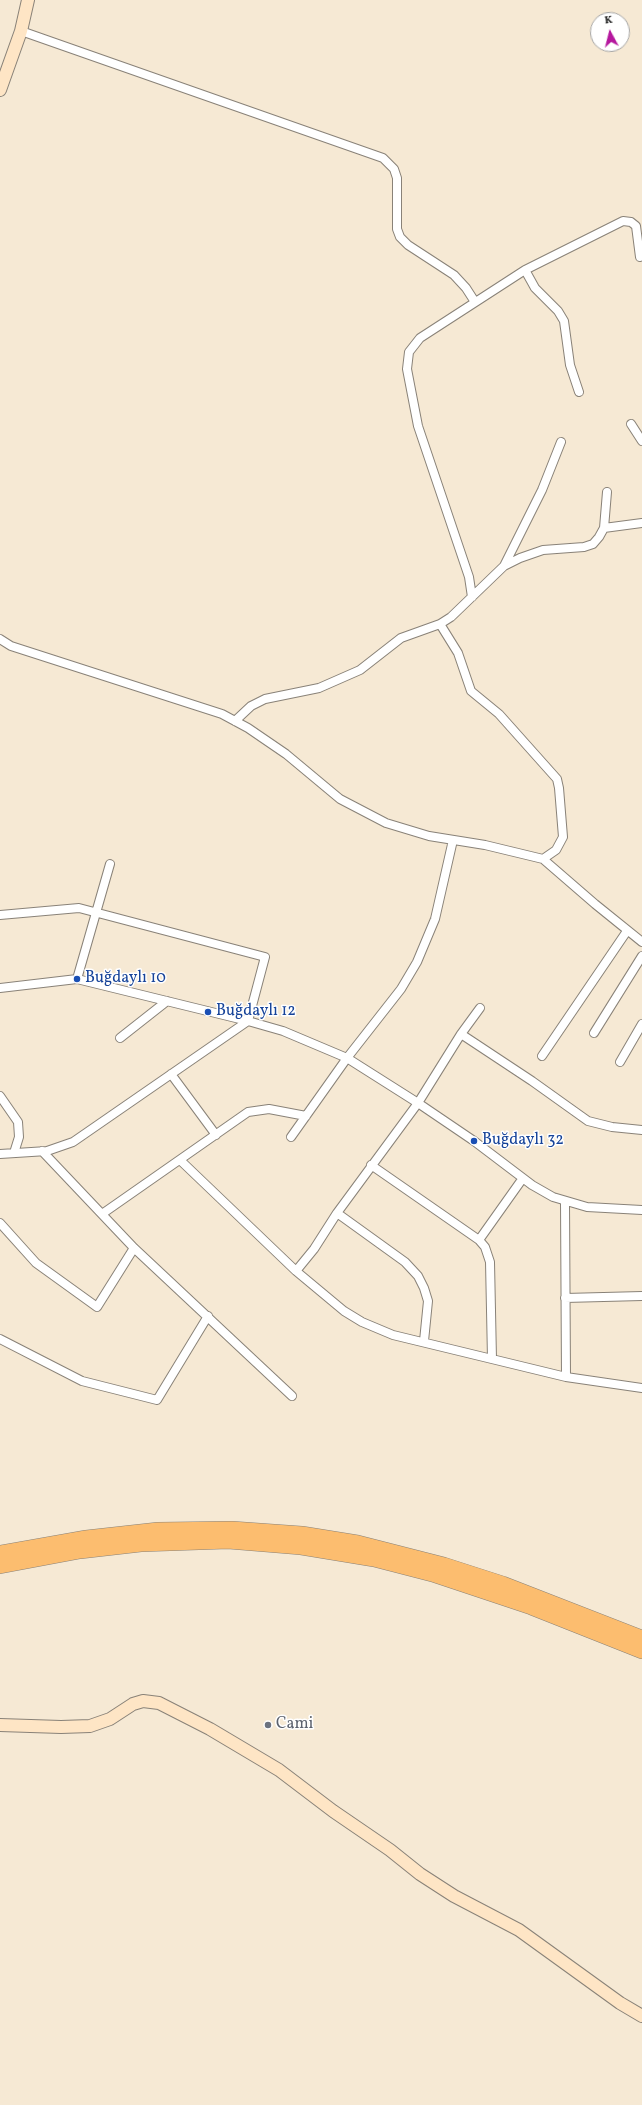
<!DOCTYPE html>
<html>
<head>
<meta charset="utf-8">
<style>
	body { margin:0 }
	#map { position:relative; width:642px; height:2105px; overflow:hidden; background:#f6e9d4; font-family:Vollkorn,serif }
	canvas { display:block }
	.north { position:absolute; left:590px; top:12px; width:40px; height:40px; box-sizing:border-box; background:#fff; border:1px solid #a4a4a4; border-radius:50%; rotate:353deg; font-size:11px; font-weight:700; line-height:16px; text-align:center; color:#1c1c1c }
	.north::after { content:''; display:block; margin:auto; width:14px; height:18px; background:#b5179e; clip-path:polygon(50% 0,100% 100%,50% 72%,0 100%) }
</style>
</head>
<body>
<div id="map">
<canvas width="642" height="2105"></canvas>
<div class="north">K</div>
</div>
<script>
const ctx = document.querySelector('canvas').getContext('2d');
ctx.lineJoin = 'round';
const poly = rows => new Path2D(rows.map(r => 'M' + r).join(''));
function strokePath(path, color, width, dash) { ctx.strokeStyle = color; ctx.lineWidth = width; ctx.lineCap = dash ? 'butt' : 'round'; ctx.setLineDash(dash || []); ctx.stroke(path); }
function write(font, color, halo, rows, align = 'center') {
  ctx.font = font + ' Vollkorn,serif'; ctx.lineWidth = 3; ctx.setLineDash([]); ctx.textBaseline = 'middle'; ctx.strokeStyle = halo; ctx.fillStyle = color; for (const [text, x, y, turn = 0] of rows) {
    ctx.save(); ctx.translate(x, y); ctx.rotate((+turn || 0) * Math.PI / 180); ctx.textAlign = isNaN(turn) ? turn : align; if (halo) ctx.strokeText(text, 0, 0); ctx.fillText(text, 0, 0); ctx.restore();
  }
}
const street = poly([
	[21,31,383,158,394,169,397,178,397,229,400,237,408,245,454,275,466,288,475,302],
	[525,270,535,288,558,311,564,321,570,365,579,392],
	[631,424,642,441],
	[604,528,642,523],
	[504,566,542,490,561,442],
	[472,597,469,577,418,426,407,369,409,352,420,338,525,270,623,221,631,222,636,226,640,257],
	[440,624,458,653,471,691,499,714,557,779,559,788,563,837,556,850,543,859],
	[0,639,11,646,222,714,248,728,286,754,340,799,386,823,429,836,485,845,543,859,595,904,642,942],
	[235,721,251,706,265,699,319,688,360,670,401,638,440,624,451,617,504,566,520,558,543,550,584,547,593,544,599,537,604,528,607,492],
	[0,915,79,908,265,957,248,1021,73,1142,47,1151,0,1154],
	[77,979,110,864],
	[0,988,77,979,248,1021,283,1031,347,1058,418,1103,474,1141,532,1185,553,1197,587,1207,642,1210],
	[594,1033,642,956],
	[461,1034,532,1081,588,1121,612,1127,642,1130],
	[120,1038,167,1001],
	[542,1056,627,931],
	[620,1062,642,1024],
	[171,1074,216,1135],
	[0,1096,18,1122,19,1137,14,1153],
	[291,1137,347,1058,401,989,417,962,435,919,453,840],
	[42,1151,134,1248,292,1396],
	[180,1160,296,1271,344,1311,362,1322,393,1335,566,1377,642,1388],
	[371,1165,479,1240,485,1247,490,1262,492,1359],
	[565,1202,566,1377],
	[337,1213,405,1262,418,1276,424,1288,428,1301,424,1341],
	[102,1214,248,1112,269,1109,306,1116],
	[0,1223,36,1263,97,1307,134,1248],
	[479,1240,523,1178],
	[296,1271,314,1249,337,1213,418,1103,461,1034,480,1008],
	[565,1298,642,1296],
	[0,1339,82,1381,157,1400,208,1316]
]);
const secondary = poly([
	[0,90,21,31,28,0],
	[0,1725,61,1727,90,1726,110,1719,133,1704,143,1701,159,1703,210,1729,279,1770,333,1811,390,1850,420,1874,454,1896,519,1930,620,2003,642,2016]
]);
const highway = poly([
	[0,1553,86,1538,158,1530,232,1529,302,1534,358,1543,444,1565,503,1584,642,1638],
	[0,1566,80,1551,141,1544,228,1541,301,1547,374,1559,432,1574,531,1607,642,1651]
]);
const markers = [
	[77,979,4,"#1a4fb4"],
	[208,1012,4,"#1a4fb4"],
	[474,1141,4,"#1a4fb4"],
	[268,1725,4,"#6b7280"]
];
const transitNames = [
	["Buğdaylı 10",85,979],
	["Buğdaylı 12",216,1012],
	["Buğdaylı 32",482,1141]
];
const worshipNames = [
	["Cami",276,1725]
];
strokePath(street, '#898278', 10);
strokePath(secondary, '#898278', 14);
strokePath(highway, '#898278', 16);
strokePath(street, '#fff', 8);
strokePath(secondary, '#fee5c5', 12);
strokePath(highway, '#fcbd6f', 15);
for (const [x, y, r, color] of markers) { const dot = new Path2D(); dot.arc(x, y, r, 0, 2 * Math.PI); ctx.fillStyle = color; ctx.fill(dot); strokePath(dot, '#fff', 1.5); }
write('16px', '#164399', '#fff', transitNames, 'left');
write('16px', '#5b616d', '#fff', worshipNames, 'left');
</script>
</body>
</html>
